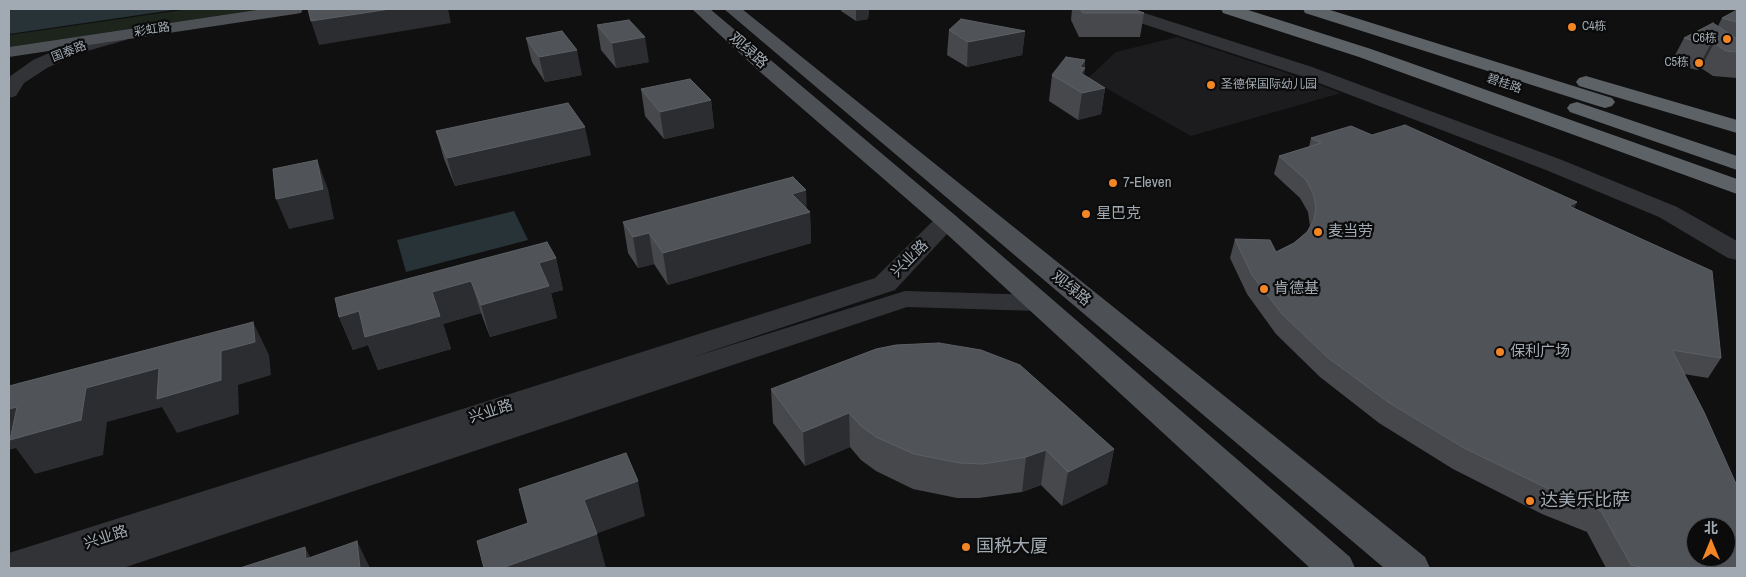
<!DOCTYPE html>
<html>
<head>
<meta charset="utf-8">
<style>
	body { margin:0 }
	#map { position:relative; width:1746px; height:577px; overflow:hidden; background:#101011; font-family:"Archivo Narrow","Noto Sans SC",sans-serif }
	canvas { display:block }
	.frame { position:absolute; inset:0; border:10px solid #a1aab2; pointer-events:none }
	.north { position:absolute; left:1686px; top:517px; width:50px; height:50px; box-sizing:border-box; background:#0b0b0c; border:1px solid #474b4e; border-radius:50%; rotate:0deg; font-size:14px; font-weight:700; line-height:20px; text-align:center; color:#a1aab2 }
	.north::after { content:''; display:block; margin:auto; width:18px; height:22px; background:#f48525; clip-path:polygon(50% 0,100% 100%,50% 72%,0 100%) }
</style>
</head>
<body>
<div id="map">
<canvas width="1746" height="577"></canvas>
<div class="frame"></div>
<div class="north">北</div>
</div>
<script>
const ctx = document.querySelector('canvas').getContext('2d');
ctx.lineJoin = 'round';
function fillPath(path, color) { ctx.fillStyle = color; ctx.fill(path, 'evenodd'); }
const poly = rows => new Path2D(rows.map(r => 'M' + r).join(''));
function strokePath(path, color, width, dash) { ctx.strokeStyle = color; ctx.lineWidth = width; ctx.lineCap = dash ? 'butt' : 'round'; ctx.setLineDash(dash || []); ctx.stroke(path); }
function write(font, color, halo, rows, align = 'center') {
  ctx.font = font + ' "Archivo Narrow","Noto Sans SC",sans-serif'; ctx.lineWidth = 4.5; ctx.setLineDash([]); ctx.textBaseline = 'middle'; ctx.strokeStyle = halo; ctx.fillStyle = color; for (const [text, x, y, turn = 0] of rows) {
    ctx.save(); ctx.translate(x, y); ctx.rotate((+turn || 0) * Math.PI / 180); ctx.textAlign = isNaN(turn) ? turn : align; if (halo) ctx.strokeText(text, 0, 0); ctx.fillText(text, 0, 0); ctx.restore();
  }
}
const built = poly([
	[1177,37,1284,72,1341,93,1191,136,1088,78,1116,52]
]);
const green = poly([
	[189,9,263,9,9,47,9,35]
]);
const water = poly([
	[9,9,180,9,9,34],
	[514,211,528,240,406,272,397,240]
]);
const minor = poly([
	[1108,9,1132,9,1312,67,1562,160,1677,207,1737,241,1737,260,1728,258,1659,217,1546,170,1298,75,1110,13,1108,9],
	[120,31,126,32,129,36,126,40,80,53,47,68,24,83,16,96,9,98,9,77,33,60,68,45,120,31],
	[947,214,956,216,959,221,895,290,690,358,905,291,1039,295,1049,297,1053,303,1049,309,1039,311,907,307,123,568,9,568,9,553,12,552,875,278,938,216,947,214]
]);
const major = poly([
	[263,9,303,9,301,13,295,14,9,57,9,47,263,9],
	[692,9,710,9,956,216,1350,557,1355,568,1310,568,938,226,759,71,692,9],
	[724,9,742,9,1425,557,1430,568,1384,568,724,9]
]);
const highway = poly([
	[1221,9,1245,9,1371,49,1737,179,1737,194,1359,57,1223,13,1221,9],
	[1303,9,1327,9,1612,98,1615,102,1612,106,1605,108,1598,106,1305,13,1303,9],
	[1586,76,1737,120,1737,133,1579,86,1576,82,1579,78,1586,76],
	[1577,102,1737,156,1737,170,1570,112,1567,108,1570,104,1577,102]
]);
const wall = poly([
	[841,9,869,9,868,19,856,21,841,11],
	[1072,9,1133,9,1144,13,1140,37,1079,37,1071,20],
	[1737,10,1737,78,1713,76,1701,68,1697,70,1671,63,1684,38,1718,26,1722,18],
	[597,25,649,62,616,68,601,50],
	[949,30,1025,31,1022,55,967,67,947,55],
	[526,38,582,75,545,82,532,62],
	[1085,60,1084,75,1105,88,1101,114,1078,120,1049,101,1052,75],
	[641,89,711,100,714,128,664,139,645,116],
	[436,131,591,155,455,186,444,159],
	[1372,135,1577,202,1574,208,1721,358,1708,378,1684,374,1737,568,1606,568,1587,532,1542,514,1453,469,1379,423,1320,377,1276,334,1247,294,1230,258,1235,239,1276,252,1294,243,1307,232,1310,226,1308,212,1300,198,1274,174,1279,156,1309,147,1311,138],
	[807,210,810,212,811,243,668,285,654,264,638,268,628,253,623,222],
	[556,258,563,290,551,293,557,318,490,337,481,313,443,324,451,349,378,370,368,345,353,350,339,317],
	[771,389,1114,449,1107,484,1062,506,1041,485,1022,492,979,498,957,498,913,489,876,471,861,460,850,447,805,466,773,423]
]);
const shadedWall = poly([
	[390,9,448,9,451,23,319,45,311,21],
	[856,9,869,9,868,19,856,21],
	[1025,31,1022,55,967,67,968,42],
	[645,37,649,62,616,68,612,43],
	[1714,43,1701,68,1697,70,1710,45],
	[577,50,582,75,545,82,539,57],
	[1085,60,1084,69,1085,68,1081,93,1080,67],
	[1105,88,1101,114,1078,120,1082,93],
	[711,100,714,128,664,139,660,112],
	[585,127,591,155,455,186,447,158],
	[317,160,328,189,334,219,289,229,276,199],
	[806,190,807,213,810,212,811,243,668,285,663,253,792,194],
	[1577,202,1568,221,1569,206],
	[649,233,654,264,638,268,633,237],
	[556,258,563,290,551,293,557,318,490,337,481,305,539,263],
	[471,281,481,313,443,324,451,349,378,370,368,345,353,350,339,317],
	[253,322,269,355,271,375,238,385,239,414,177,433,162,407,107,422,103,455,35,474,16,448,9,450,9,409,86,388],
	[849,413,850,447,805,466,803,432],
	[1114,449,1107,484,1062,506,1068,472],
	[1046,450,1041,485,1022,492,1026,457],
	[638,481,645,516,593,535,584,500],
	[597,534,606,568,502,568],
	[357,541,370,568,360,568],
	[305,547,316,568,306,559]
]);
const building = poly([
	[308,9,390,9,311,21,308,9],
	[1080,9,1133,9,1144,13,1083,13,1080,9],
	[1737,10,1737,22,1722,18,1737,10],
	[961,19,1025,31,968,42,949,30,961,19],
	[629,20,645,37,612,43,597,25,629,20],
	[1713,23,1737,39,1737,52,1726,51,1714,43,1710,45,1684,38,1713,23],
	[562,31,577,50,539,57,526,38,562,31],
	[1066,57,1085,60,1080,67,1085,68,1081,73,1105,88,1082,93,1052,75,1066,57],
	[690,79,711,100,660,112,641,89,690,79],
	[568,103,585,127,447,158,436,131,568,103],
	[1405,125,1577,202,1569,206,1712,271,1721,358,1672,350,1704,412,1737,486,1737,568,1645,568,1631,565,1601,511,1555,492,1464,448,1388,402,1327,357,1282,314,1252,275,1235,239,1270,240,1276,252,1294,243,1307,232,1314,220,1316,207,1313,193,1306,180,1279,156,1321,143,1311,138,1351,126,1372,135,1405,125],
	[1696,527,1726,527,1726,557,1696,557,1696,527],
	[317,160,323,189,276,199,273,169,317,160],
	[793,177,806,190,792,194,810,212,663,253,649,233,633,237,623,222,793,177],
	[547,242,556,258,539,263,549,286,481,305,471,281,432,292,440,316,365,337,359,311,339,317,335,298,547,242],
	[253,322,255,342,221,351,221,380,157,399,159,368,86,388,81,420,10,440,17,407,9,409,9,386,253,322],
	[939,343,981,350,1020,365,1114,449,1068,472,1046,450,1026,457,983,464,960,463,914,454,876,437,861,426,849,413,803,432,771,389,876,349,896,345,939,343],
	[626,453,638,481,584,500,597,534,502,568,484,568,477,541,528,523,519,489,626,453],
	[357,541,360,568,240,568,305,547,306,559,357,541]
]);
const markers = [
	[1572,27,5,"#f48525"],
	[1727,39,5,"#f48525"],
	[1699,63,5,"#f48525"],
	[1211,85,5,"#f48525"],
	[1113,183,5,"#f48525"],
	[1086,214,5,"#f48525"],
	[1318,232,5,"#f48525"],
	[1264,289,5,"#f48525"],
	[1500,352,5,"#f48525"],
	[1530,501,5,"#f48525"],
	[966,547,5,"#f48525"]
];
const farPoinames = [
	["C4栋",1582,27],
	["C6栋",1717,39,"right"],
	["C5栋",1689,63,"right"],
	["圣德保国际幼儿园",1221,85]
];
const farStreetnames = [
	["彩虹路",152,30,-9],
	["国泰路",69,52,-21],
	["碧桂路",1504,84,19]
];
const streetNames = [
	["观绿路",748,51,42],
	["兴业路",910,259,-45],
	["观绿路",1071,289,39],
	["兴业路",491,412,-18],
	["兴业路",106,538,-18]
];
const poiNames = [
	["7-Eleven",1123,183],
	["星巴克",1096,214],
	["麦当劳",1328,232],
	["肯德基",1274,289],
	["保利广场",1510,352]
];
const nearPoinames = [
	["达美乐比萨",1540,501],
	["国税大厦",976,547]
];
fillPath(built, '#1c1c1e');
fillPath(green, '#1c241c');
fillPath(water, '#283337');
fillPath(minor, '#313336');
fillPath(major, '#4d5055');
fillPath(highway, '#5d6267');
fillPath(wall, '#46484c');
fillPath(shadedWall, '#2c2d30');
fillPath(building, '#505357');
strokePath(building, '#5c6065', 1);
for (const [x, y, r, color] of markers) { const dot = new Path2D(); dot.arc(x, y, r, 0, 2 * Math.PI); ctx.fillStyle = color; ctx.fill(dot); strokePath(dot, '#0b0b0c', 2); }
write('12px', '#a1aab2', '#0b0b0c', farPoinames, 'left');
write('12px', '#a1aab2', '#0b0b0c', farStreetnames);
write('15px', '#a1aab2', '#0b0b0c', streetNames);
write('15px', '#a1aab2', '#0b0b0c', poiNames, 'left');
write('18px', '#a1aab2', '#0b0b0c', nearPoinames, 'left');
</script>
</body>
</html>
